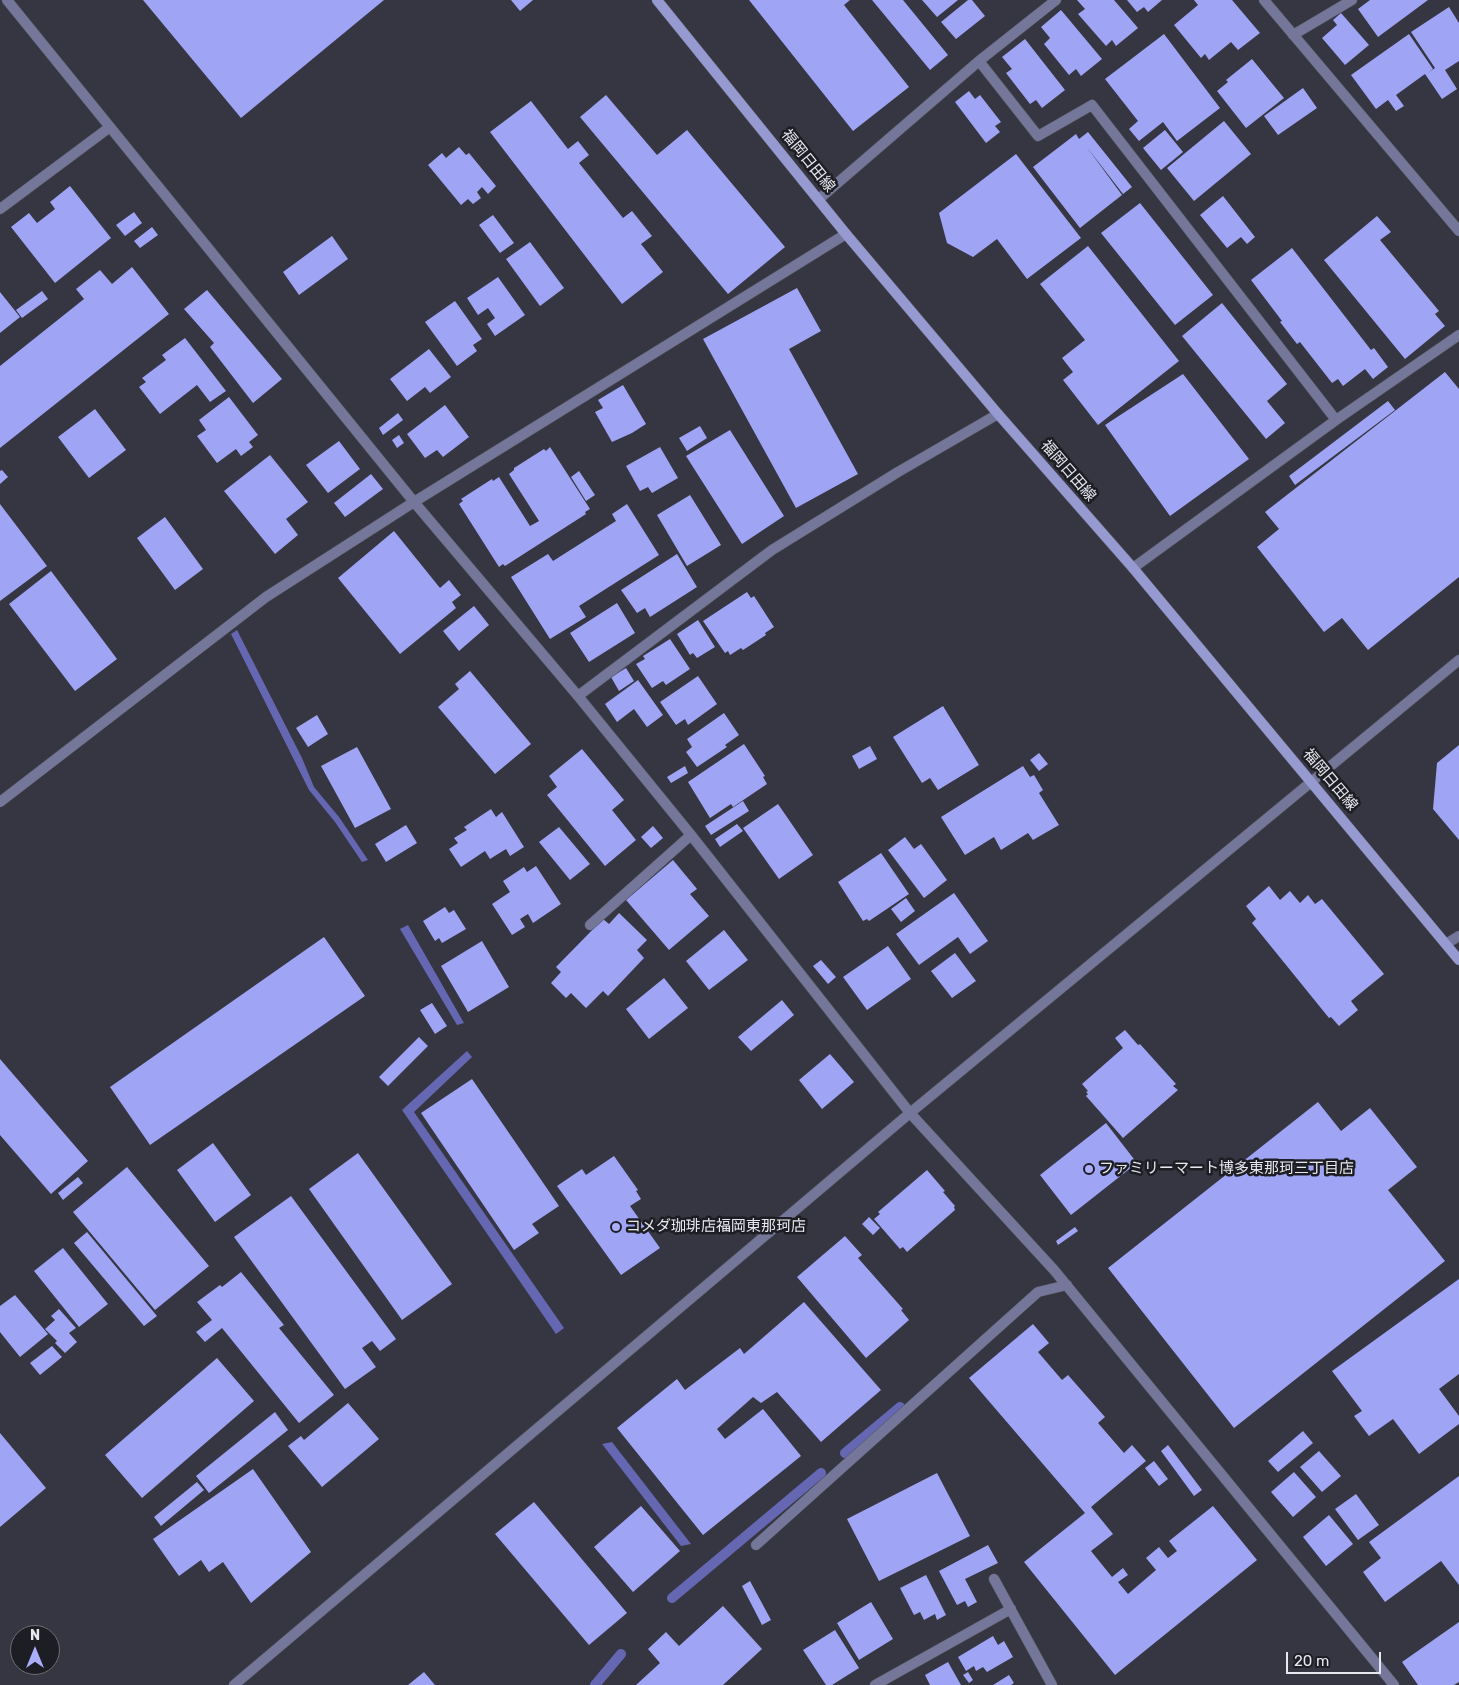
<!DOCTYPE html>
<html>
<head>
<meta charset="utf-8">
<style>
	body { margin:0 }
	#map { position:relative; width:1459px; height:1685px; overflow:hidden; background:#353641; font-family:Rubik,sans-serif }
	canvas { display:block }
	.north { position:absolute; left:10px; top:1625px; width:50px; height:50px; box-sizing:border-box; background:#1d1e23; border:1px solid #6e6f75; border-radius:50%; rotate:0deg; font-size:14px; font-weight:700; line-height:20px; text-align:center; color:#e7e8ef }
	.north::after { content:''; display:block; margin:auto; width:18px; height:22px; background:#abaffb; clip-path:polygon(50% 0,100% 100%,50% 72%,0 100%) }
	.scale { position:absolute; left:1286px; top:1652px; width:95px; height:22px; box-sizing:border-box; border:2px solid #e7e8ef; border-top:0; padding-left:6px; font-size:15px; line-height:18px; white-space:nowrap; color:#e7e8ef; -webkit-text-stroke:4px #1d1e23; paint-order:stroke }
</style>
</head>
<body>
<div id="map">
<canvas width="1459" height="1685"></canvas>
<div class="north">N</div>
<div class="scale">20 m</div>
</div>
<script>
const ctx = document.querySelector('canvas').getContext('2d');
ctx.lineJoin = 'round';
function fillPath(path, color) { ctx.fillStyle = color; ctx.fill(path, 'evenodd'); }
const poly = rows => new Path2D(rows.map(r => 'M' + r).join(''));
function strokePath(path, color, width, dash) { ctx.strokeStyle = color; ctx.lineWidth = width; ctx.lineCap = dash ? 'butt' : 'round'; ctx.setLineDash(dash || []); ctx.stroke(path); }
function write(font, color, halo, rows, align = 'center') {
  ctx.font = font + ' Rubik,"Noto Sans JP",sans-serif'; ctx.lineWidth = 5; ctx.setLineDash([]); ctx.textBaseline = 'middle'; ctx.strokeStyle = halo; ctx.fillStyle = color; for (const [text, x, y, turn = 0] of rows) {
    ctx.save(); ctx.translate(x, y); ctx.rotate((+turn || 0) * Math.PI / 180); ctx.textAlign = isNaN(turn) ? turn : align; if (halo) ctx.strokeText(text, 0, 0); ctx.fillText(text, 0, 0); ctx.restore();
  }
}
const water = poly([
	[237,630,302,758,314,787,339,817,368,860,362,862,335,822,309,790,231,634],
	[408,925,464,1023,457,1025,400,929],
	[467,1051,472,1057,414,1112,564,1328,556,1334,402,1110],
	[612,1442,691,1544,681,1546,602,1444]
]);
const stream = poly([
	[845,1453,900,1407],
	[672,1598,821,1473],
	[595,1685,621,1654]
]);
const building = poly([
	[143,0,384,0,241,118],
	[511,0,533,0,520,11],
	[749,0,850,0,844,5,909,87,853,131],
	[872,0,903,0,948,55,930,70],
	[922,0,958,0,937,17],
	[968,0,972,0,985,16,956,39,941,22],
	[1077,0,1114,0,1138,28,1116,46,1112,40,1106,46,1078,14,1085,9],
	[1127,0,1162,0,1148,12,1144,7,1137,12],
	[1194,0,1232,0,1260,33,1238,50,1231,42,1209,60,1205,54,1201,58,1174,25,1198,5],
	[1370,0,1428,0,1378,37,1358,9],
	[1449,7,1459,23,1459,61,1445,70,1457,89,1442,99,1425,74,1396,95,1404,106,1396,111,1388,100,1376,109,1351,75,1409,34,1433,69,1428,73,1435,68,1411,32],
	[1061,10,1102,59,1081,76,1076,69,1069,75,1044,44,1050,38,1041,27],
	[1341,13,1369,45,1345,65,1322,38,1337,25,1333,20],
	[1164,34,1220,108,1177,141,1163,122,1139,141,1129,129,1138,121,1105,79],
	[1025,39,1065,90,1042,108,1036,100,1030,104,1006,73,1012,69,1002,57],
	[1252,59,1284,98,1246,128,1217,91,1228,82,1226,80],
	[1303,88,1317,108,1278,135,1264,116],
	[969,91,975,99,980,95,1001,122,995,126,1000,132,986,143,955,102],
	[606,95,657,155,687,130,785,247,728,294,580,117],
	[531,101,568,149,578,141,589,155,579,163,623,218,632,211,652,236,641,244,663,272,622,304,490,132],
	[1224,121,1251,154,1194,201,1167,168],
	[1165,130,1183,152,1161,170,1143,148],
	[1088,132,1132,187,1123,194,1086,146,1122,195,1080,228,1033,167,1076,134,1079,139],
	[459,147,466,155,469,153,496,186,488,194,482,187,477,192,481,198,473,204,468,199,461,205,428,165,442,153,446,158],
	[1016,154,1081,238,1027,279,997,239,973,257,947,243,939,213],
	[70,186,111,238,55,283,11,227,29,213,37,223,55,209,50,202],
	[1223,196,1255,237,1247,244,1241,237,1227,248,1200,215],
	[1140,203,1213,295,1175,325,1101,233],
	[134,212,142,223,125,236,116,225],
	[493,215,514,243,500,253,479,225],
	[1377,216,1391,232,1380,240,1439,311,1435,314,1445,326,1405,359,1324,260],
	[152,227,158,235,140,248,134,241],
	[332,236,348,259,299,295,283,272],
	[530,242,564,288,540,306,506,259],
	[1088,246,1179,361,1098,425,1063,380,1073,372,1062,358,1085,340,1040,284],
	[1292,248,1371,350,1374,348,1388,367,1373,379,1365,369,1343,386,1338,379,1332,383,1300,342,1297,344,1280,322,1282,321,1251,280],
	[132,267,169,314,0,448,0,366,84,299,76,289,100,270,112,284],
	[498,277,525,315,495,336,487,324,495,318,488,308,478,315,467,298],
	[797,288,821,331,789,349,858,474,796,508,703,339],
	[207,290,282,379,253,403,210,347,214,343,184,309],
	[42,291,48,299,22,318,16,310],
	[0,292,20,317,0,333],
	[455,301,482,339,473,345,477,351,457,366,425,322],
	[1222,303,1287,384,1267,401,1285,423,1266,439,1182,336],
	[185,338,226,391,210,402,197,385,160,414,139,387,146,382,142,378,166,360,162,355],
	[429,349,451,377,430,393,425,387,407,401,390,379],
	[1445,372,1459,389,1459,577,1368,650,1342,618,1324,632,1257,547,1279,529,1265,512],
	[1183,374,1249,459,1170,516,1105,425],
	[623,385,646,424,632,433,612,442,595,412,603,408,598,400],
	[229,397,258,435,249,442,253,447,241,456,236,449,217,463,197,436,206,430,199,420],
	[1388,401,1395,410,1295,485,1289,476],
	[445,405,469,437,443,457,437,450,425,458,407,434],
	[95,409,126,450,89,478,58,437],
	[398,413,403,420,383,435,379,428],
	[700,426,707,438,687,451,679,438],
	[730,430,784,516,742,544,686,456],
	[399,435,404,443,397,448,392,440],
	[339,441,360,469,328,493,306,465],
	[550,447,590,509,585,512,586,514,505,566,503,564,499,567,459,504,463,501,461,499,492,479,493,481,499,477,530,526,539,521,509,474,514,470,514,468,544,449,546,451],
	[660,447,678,478,652,493,648,487,640,491,626,466],
	[270,455,308,502,286,519,298,535,275,554,224,491],
	[2,470,8,477,0,484,0,471],
	[579,471,595,495,586,501,571,477],
	[371,474,383,489,345,517,334,503],
	[690,495,721,545,687,566,657,515],
	[0,504,47,566,0,601],
	[627,504,659,555,579,606,586,617,550,639,511,577,548,554,553,561,616,521,612,514],
	[165,517,203,569,175,590,137,538],
	[394,531,440,588,449,580,461,595,452,602,456,608,400,654,338,578],
	[677,554,697,587,650,617,645,608,637,613,621,590],
	[51,571,117,659,75,691,9,604],
	[747,592,751,598,754,596,774,627,765,633,766,635,743,650,741,648,730,655,728,651,725,653,703,621],
	[617,603,635,633,589,662,570,633],
	[474,606,489,625,459,651,443,631],
	[698,620,715,647,697,658,693,653,690,655,677,634],
	[670,639,690,669,666,685,663,681,652,688,636,664,645,659,643,656],
	[626,668,634,681,619,691,611,677],
	[470,671,531,744,495,774,438,707,459,689,455,684],
	[698,676,717,704,688,725,685,719,676,725,660,702],
	[638,680,663,715,647,727,634,709,617,722,605,704],
	[943,706,979,765,938,790,930,778,922,783,893,737],
	[724,713,739,735,725,745,727,747,697,767,686,752,692,747,687,739],
	[317,715,328,734,308,747,296,728],
	[744,744,765,776,763,777,767,784,733,807,731,804,710,818,688,782],
	[1459,745,1459,840,1433,809,1437,763],
	[870,746,877,759,859,769,852,756],
	[357,747,391,809,355,828,321,766],
	[582,749,624,800,612,810,636,840,605,866,547,795,557,787,549,776],
	[1039,753,1048,764,1039,771,1030,760],
	[685,766,688,773,671,783,667,777],
	[1023,766,1030,777,1034,775,1043,790,1039,793,1059,825,1033,840,1028,833,1001,850,994,837,965,855,941,817],
	[743,801,749,811,711,835,705,826],
	[778,804,813,855,779,879,743,828],
	[491,809,496,817,502,812,524,847,510,856,506,849,490,859,485,851,461,867,449,849,458,843,454,838,467,830,464,827],
	[737,824,743,831,720,847,715,839],
	[406,825,417,843,386,862,375,844],
	[653,826,663,838,651,848,641,837],
	[559,827,590,864,570,880,539,842],
	[905,837,914,849,921,844,947,880,924,898,888,850],
	[881,853,909,894,869,921,867,919,863,921,838,882],
	[673,860,697,889,690,894,709,916,669,950,626,900],
	[536,866,561,904,533,923,528,914,520,919,525,927,512,935,492,904,510,892,503,881,524,867,527,872],
	[1269,886,1280,900,1290,891,1300,903,1308,895,1315,904,1322,899,1384,974,1351,1001,1358,1010,1339,1026,1331,1017,1329,1018,1252,923,1256,919,1246,906],
	[954,893,988,941,970,954,958,937,919,965,896,934],
	[906,898,915,911,901,922,891,909],
	[445,907,449,913,454,910,466,929,442,943,439,938,435,941,423,921],
	[619,913,647,940,637,950,644,958,608,996,603,991,586,1008,571,993,566,998,551,983,561,972,556,967,603,919,609,924],
	[724,930,748,960,709,990,686,961],
	[324,937,365,996,150,1145,110,1087],
	[482,941,509,987,468,1012,441,966],
	[888,946,911,979,867,1010,843,977],
	[955,953,976,981,952,998,931,971],
	[821,960,836,977,828,984,813,966],
	[664,978,688,1008,649,1039,626,1009],
	[782,1000,794,1015,751,1051,738,1037],
	[432,1003,447,1026,435,1034,420,1010],
	[1125,1030,1138,1045,1140,1044,1176,1084,1173,1086,1178,1090,1123,1138,1086,1096,1088,1094,1086,1092,1088,1091,1082,1084,1123,1048,1115,1038],
	[419,1037,428,1046,388,1086,379,1077],
	[830,1054,854,1082,822,1109,799,1080],
	[0,1059,88,1161,51,1194,0,1135],
	[472,1079,559,1206,532,1224,539,1233,514,1250,421,1113],
	[1318,1102,1341,1131,1370,1108,1417,1167,1388,1190,1445,1261,1234,1428,1108,1268],
	[1106,1123,1137,1163,1071,1215,1040,1175],
	[213,1143,251,1195,215,1222,177,1170],
	[358,1153,452,1284,402,1320,309,1189],
	[614,1156,638,1190,636,1191,641,1199,630,1206,660,1248,621,1275,557,1186,582,1169,586,1175],
	[127,1167,209,1266,155,1310,73,1212],
	[927,1170,945,1191,943,1192,955,1206,954,1207,955,1210,907,1252,903,1247,900,1249,874,1219,880,1214,878,1212],
	[78,1177,83,1183,63,1200,58,1193],
	[291,1196,396,1339,380,1351,372,1341,362,1348,376,1367,345,1389,234,1237],
	[869,1217,880,1228,873,1235,862,1224],
	[1075,1227,1078,1231,1058,1245,1056,1241],
	[87,1232,157,1316,144,1326,74,1243],
	[845,1236,862,1255,858,1258,903,1309,901,1310,909,1320,866,1358,797,1277],
	[63,1248,108,1304,79,1327,34,1271],
	[241,1272,284,1325,279,1328,334,1395,299,1423,222,1328,205,1342,196,1332,212,1320,197,1302,220,1285,222,1287],
	[1459,1279,1459,1374,1439,1389,1459,1416,1459,1424,1419,1454,1393,1419,1369,1436,1354,1416,1362,1411,1332,1371],
	[15,1295,48,1334,20,1357,0,1332,0,1306],
	[804,1302,881,1390,821,1442,777,1392,761,1403,753,1397,717,1429,725,1439,763,1409,801,1456,703,1535,617,1428,677,1379,685,1390,740,1348,744,1354],
	[59,1309,76,1328,69,1333,77,1342,65,1353,55,1343,57,1341,45,1329,55,1320,51,1316],
	[1033,1324,1049,1343,1038,1352,1062,1380,1068,1375,1105,1417,1098,1423,1124,1453,1132,1445,1146,1461,1091,1507,1113,1534,1091,1551,1112,1577,1123,1568,1128,1575,1118,1582,1128,1594,1156,1570,1146,1558,1159,1547,1168,1558,1177,1551,1169,1541,1213,1506,1257,1560,1115,1675,1024,1562,1085,1513,969,1378],
	[52,1346,62,1357,40,1375,30,1363],
	[217,1358,254,1401,142,1498,105,1455],
	[348,1403,379,1439,322,1487,288,1446,301,1436,304,1440],
	[275,1412,288,1430,209,1493,196,1476],
	[1303,1431,1313,1443,1278,1472,1268,1461],
	[0,1433,46,1488,0,1527],
	[1168,1445,1202,1490,1194,1496,1161,1451],
	[1319,1451,1341,1476,1322,1492,1300,1467],
	[1154,1461,1168,1479,1159,1486,1145,1468],
	[253,1469,311,1552,251,1603,223,1562,209,1572,201,1560,179,1576,153,1539],
	[1294,1472,1316,1497,1293,1517,1271,1492],
	[937,1473,970,1536,879,1581,847,1519],
	[1459,1476,1459,1585,1441,1561,1385,1602,1363,1572,1381,1558,1369,1542],
	[197,1482,204,1490,161,1526,154,1517],
	[1356,1494,1379,1525,1358,1540,1335,1509],
	[534,1502,627,1613,589,1645,495,1534],
	[641,1506,680,1551,633,1592,594,1547],
	[1329,1515,1353,1544,1326,1566,1303,1537],
	[988,1545,998,1563,965,1579,977,1602,968,1607,965,1601,957,1605,939,1571],
	[926,1575,946,1615,937,1620,935,1614,924,1620,920,1612,914,1615,900,1588],
	[750,1581,771,1620,762,1625,742,1586],
	[871,1602,893,1639,859,1660,837,1623],
	[723,1606,762,1649,723,1685,636,1685,660,1663,648,1649,666,1632,679,1646],
	[1459,1622,1459,1682,1454,1685,1418,1685,1402,1662],
	[835,1630,859,1668,832,1685,826,1685,803,1650],
	[993,1636,998,1645,1004,1641,1013,1657,987,1672,983,1667,976,1671,974,1666,966,1671,958,1657],
	[948,1662,961,1685,930,1685,925,1675],
	[424,1672,435,1685,408,1685],
	[968,1672,973,1680,969,1683,963,1675],
	[1009,1675,1014,1683,1011,1685,993,1685]
]);
const minor = poly([
	[7,0,414,502,578,696,691,835,910,1113,1054,1270,1394,1685],
	[1264,0,1459,231],
	[1293,35,1352,0],
	[979,61,1038,136,1092,105,1336,420],
	[819,199,979,61,1056,0],
	[0,209,110,127],
	[1133,568,1336,420,1459,335],
	[578,696,772,550,898,472,998,414],
	[0,802,266,597,414,502,846,234],
	[590,925,691,835],
	[1446,944,1459,936],
	[756,1545,1038,1292,1067,1285],
	[994,1579,1052,1685],
	[875,1685,1011,1609]
]);
const tertiary = poly([
	[234,1685,910,1113,1459,660]
]);
const secondary = poly([
	[657,0,846,234,998,414,1133,568,1459,960]
]);
const markers = [
	[1089,1169,5,"#abaffb"],
	[616,1227,5,"#abaffb"]
];
const streetNames = [
	["福岡日田線",808,161,51],
	["福岡日田線",1068,471,49],
	["福岡日田線",1330,780,50]
];
const poiNames = [
	["ファミリーマート博多東那珂三丁目店",1099,1169],
	["コメダ珈琲店福岡東那珂店",626,1227]
];
fillPath(water, '#6667b3');
strokePath(stream, '#6667b3', 10);
fillPath(building, '#a0a4f5');
strokePath(minor, '#51525d', 11);
strokePath(tertiary, '#51525d', 11);
strokePath(secondary, '#51525d', 11);
strokePath(minor, '#747799', 10);
strokePath(tertiary, '#747799', 10);
strokePath(secondary, '#979ad1', 10);
for (const [x, y, r, color] of markers) { const dot = new Path2D(); dot.arc(x, y, r, 0, 2 * Math.PI); ctx.fillStyle = color; ctx.fill(dot); strokePath(dot, '#1d1e23', 2); }
write('15px', '#e7e8ef', '#1d1e23', streetNames);
write('15px', '#e7e8ef', '#1d1e23', poiNames, 'left');
</script>
</body>
</html>
